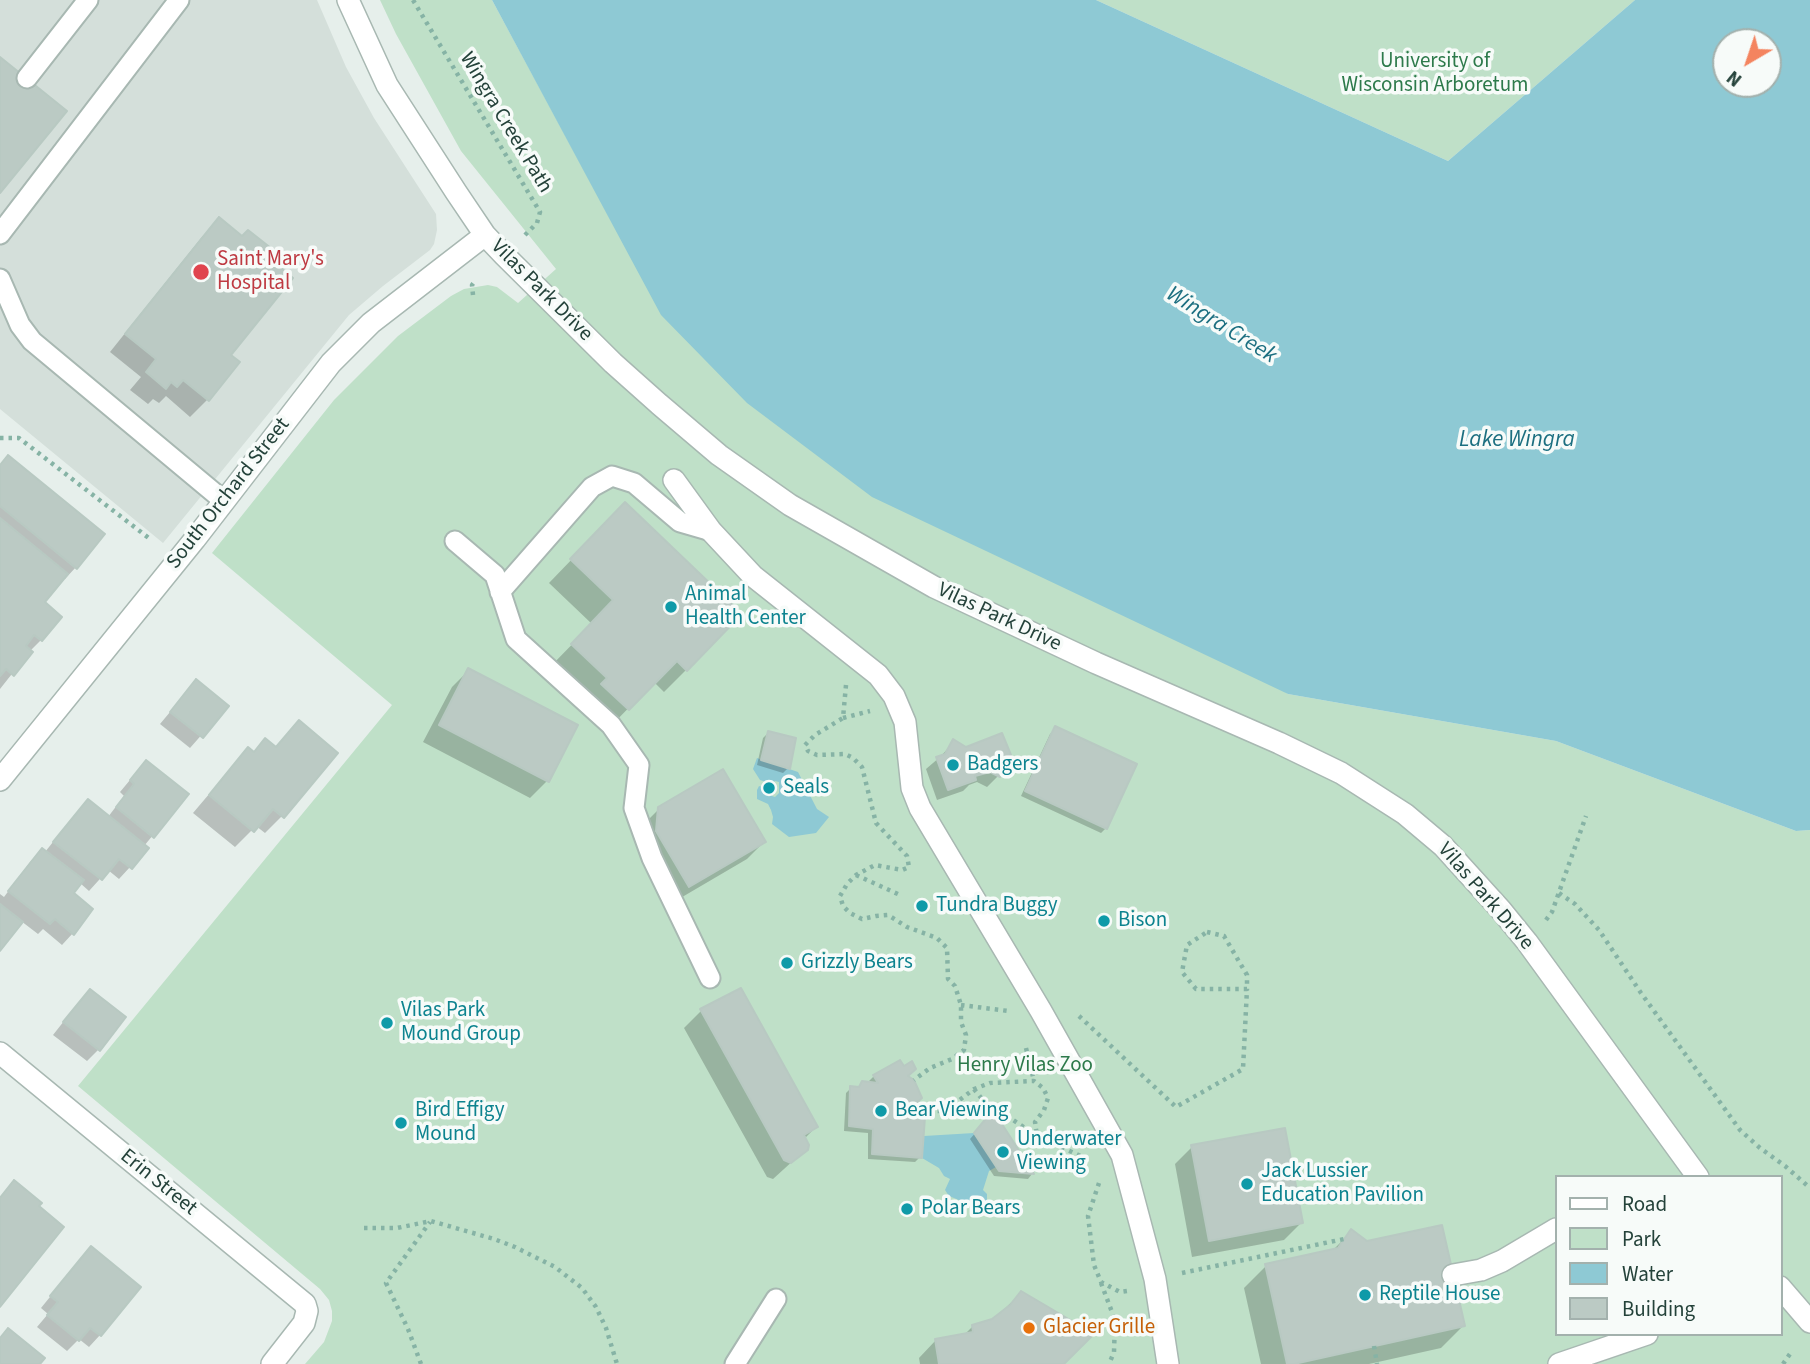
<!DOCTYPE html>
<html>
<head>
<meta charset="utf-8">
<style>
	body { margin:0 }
	#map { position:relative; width:1810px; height:1364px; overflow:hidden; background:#e6efeb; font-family:"Source Sans 3",sans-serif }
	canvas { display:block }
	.legend { position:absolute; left:1555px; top:1175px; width:228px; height:161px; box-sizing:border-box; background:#f7fbf9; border:2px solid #a3b1ad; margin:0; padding:9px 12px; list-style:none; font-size:21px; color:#24423a }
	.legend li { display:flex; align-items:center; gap:14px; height:35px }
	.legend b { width:35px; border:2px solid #a3b1ad }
	.north { position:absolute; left:1712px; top:28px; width:70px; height:70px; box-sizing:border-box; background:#f7fbf9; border:2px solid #a3b1ad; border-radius:50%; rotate:219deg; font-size:19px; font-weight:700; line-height:28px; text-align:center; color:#24423a }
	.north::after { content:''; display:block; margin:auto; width:24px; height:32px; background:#f4845f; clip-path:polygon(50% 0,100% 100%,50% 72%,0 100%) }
</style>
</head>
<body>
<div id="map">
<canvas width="1810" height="1364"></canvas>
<ul class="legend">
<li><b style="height:9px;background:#fff"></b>Road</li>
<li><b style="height:19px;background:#bfe0c8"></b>Park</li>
<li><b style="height:19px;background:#8ec9d4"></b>Water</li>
<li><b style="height:19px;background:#bbcac4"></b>Building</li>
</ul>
<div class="north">N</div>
</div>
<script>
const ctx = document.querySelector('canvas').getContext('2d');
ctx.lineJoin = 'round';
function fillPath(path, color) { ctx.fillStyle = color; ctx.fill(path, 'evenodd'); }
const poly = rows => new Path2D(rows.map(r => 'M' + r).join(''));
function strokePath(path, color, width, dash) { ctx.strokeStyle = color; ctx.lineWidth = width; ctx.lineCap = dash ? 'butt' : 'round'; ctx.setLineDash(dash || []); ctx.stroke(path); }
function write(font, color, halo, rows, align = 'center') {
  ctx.font = font + ' "Source Sans 3",sans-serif'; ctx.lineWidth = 7; ctx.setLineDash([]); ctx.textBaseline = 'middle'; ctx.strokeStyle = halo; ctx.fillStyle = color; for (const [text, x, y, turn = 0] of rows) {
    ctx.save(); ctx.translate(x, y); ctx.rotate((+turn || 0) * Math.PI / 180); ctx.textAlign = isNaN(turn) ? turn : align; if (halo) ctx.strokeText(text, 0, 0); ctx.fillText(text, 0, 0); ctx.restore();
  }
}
const built = poly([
	[0,0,317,0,346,67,374,118,436,214,437,230,434,244,430,250,383,286,349,315,163,543,0,409]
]);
const green = poly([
	[380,0,492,0,618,233,1288,694,1556,741,1796,831,1810,830,1810,1364,305,1364,324,1342,332,1321,332,1311,329,1300,320,1289,78,1086,392,705,212,553,334,400,398,336,451,296,464,289,488,285,497,287,518,303,556,269,461,151,396,34],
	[1556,1177,1780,1177,1780,1334,1556,1334],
	[1096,0,1635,0,1448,161]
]);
const water = poly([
	[492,0,1096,0,1448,161,1635,0,1810,0,1810,830,1796,831,1556,741,1288,694,872,497,747,403,661,315],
	[1768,42,1768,84,1726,84,1726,42],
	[757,758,798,772,817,809,829,817,816,833,789,837,772,824,773,817,771,810,768,804,757,799,757,790,759,786,771,790,772,796,775,797,779,793,779,782,775,781,772,784,760,780,753,769],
	[974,1133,996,1167,989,1171,983,1190,987,1194,987,1200,983,1203,971,1205,949,1196,945,1190,950,1179,944,1176,939,1168,922,1158,924,1136]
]);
const shadow = poly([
	[219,220,242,238,228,355,207,400,190,417,166,396,159,403,153,399,148,404,130,390,141,377,110,352,202,237],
	[0,466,76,567,65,579,63,577,42,603,41,640,30,651,0,689],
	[603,527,686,670,664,692,654,682,606,731,550,667,592,624,549,583],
	[469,670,547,781,530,798,423,742,452,687],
	[196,681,227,706,190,748,160,724],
	[299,723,282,816,265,833,256,826,235,847,193,813,232,767,249,750,253,753,265,741,274,748],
	[1056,729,1106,828,1101,833,1021,796,1050,734],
	[768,733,788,768,783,773,757,765,763,738],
	[954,742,998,776,987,787,977,782,969,785,963,791,937,800,926,769,940,757],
	[135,774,187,794,144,846,130,867,119,879,108,870,89,891,80,883,71,894,73,933,62,945,43,929,38,934,21,921,0,948,0,894,4,897,31,861,42,850,45,852,77,812,88,801,108,817,124,796,120,792],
	[659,809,764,842,747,859,672,903,642,826],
	[90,991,98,1050,87,1061,53,1035,79,1002],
	[701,1011,816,1127,804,1139,806,1149,773,1179,767,1177,684,1028],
	[899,1062,906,1076,920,1157,915,1162,868,1159,868,1133,844,1131,846,1093,851,1088,857,1089,863,1083,870,1084,869,1081,874,1076],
	[993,1113,1032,1174,1028,1179,994,1176,970,1139],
	[1192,1147,1301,1223,1284,1240,1192,1257,1175,1164],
	[1351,1232,1463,1326,1441,1348,1369,1364,1261,1364,1244,1288,1266,1266,1332,1251],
	[91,1249,100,1335,89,1347,79,1339,67,1351,37,1327,48,1314,41,1308,80,1260],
	[1021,1293,1062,1364,920,1364,919,1358,936,1340,963,1336,973,1326,993,1320]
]);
const building = poly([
	[0,57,67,111,0,193,0,57],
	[219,217,242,236,248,230,281,256,275,263,293,278,231,355,240,362,209,401,183,380,177,387,171,382,166,389,146,372,156,359,125,334,219,217],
	[8,455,105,534,77,569,0,506,0,465,8,455],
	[625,502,742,614,687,671,677,661,629,710,601,684,607,678,571,644,613,600,570,559,625,502],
	[0,518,68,574,45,602,62,617,42,641,34,635,26,646,33,652,14,676,6,669,0,676,0,518],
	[468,668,578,725,549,782,439,725,468,668],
	[196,679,229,706,203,738,170,712,196,679],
	[299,720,338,753,284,818,273,809,254,832,209,795,248,747,254,752,265,738,276,747,299,720],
	[1055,726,1137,764,1107,829,1025,791,1055,726],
	[768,731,796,738,790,769,761,760,768,731],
	[1002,733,1011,755,1000,777,990,772,975,776,976,780,948,790,936,757,945,754,953,739,966,747,1002,733],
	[146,760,189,794,154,838,116,807,134,784,130,780,146,760],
	[723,769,766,842,689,887,656,831,658,807,723,769],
	[88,799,149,848,132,869,119,859,102,880,53,842,88,799],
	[42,848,84,880,74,893,93,909,74,935,55,919,50,924,8,891,42,848],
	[0,904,23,922,0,951,0,904],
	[741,988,818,1127,804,1135,809,1145,808,1150,791,1163,784,1160,700,1009,741,988],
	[90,989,126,1017,100,1051,63,1022,90,989],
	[900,1060,904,1066,912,1061,916,1069,908,1076,914,1080,922,1098,913,1106,914,1116,925,1117,922,1158,872,1154,873,1129,849,1126,850,1086,859,1087,862,1081,878,1083,873,1075,900,1060],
	[993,1110,1034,1174,999,1171,974,1133,993,1110],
	[1285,1128,1303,1223,1209,1241,1191,1145,1285,1128],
	[14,1180,42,1203,39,1206,64,1227,0,1307,0,1198,14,1180],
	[1442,1225,1465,1326,1294,1364,1287,1364,1265,1264,1338,1248,1351,1229,1367,1241,1442,1225],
	[91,1246,141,1287,101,1336,90,1328,79,1341,47,1315,58,1302,50,1296,91,1246],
	[1021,1291,1094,1334,1064,1364,939,1364,935,1339,973,1332,972,1325,992,1319,1010,1305,1021,1291],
	[8,1328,45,1358,40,1364,0,1364,0,1338,8,1328]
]);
const path = poly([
	[413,0,540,212,537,223,525,235],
	[473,295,472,285,475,281],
	[0,438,19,438,150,539],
	[846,685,843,718,815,735,805,745,808,751,817,755,845,754,853,758,862,767,876,823,907,856,909,867,902,870,875,865,856,875,847,884,840,896,843,906,850,913,862,919,876,916,888,915,907,927,937,938,947,948,948,979,955,986,961,1005,961,1022,966,1035,964,1050,952,1059,930,1068,914,1080],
	[843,718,870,711],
	[856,875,900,895],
	[1559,893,1575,904,1599,930,1641,993,1740,1130,1760,1148,1785,1166,1810,1188],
	[1546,920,1552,912,1586,816],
	[1207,932,1224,936,1247,975,1247,989,1196,989,1182,972,1187,945,1207,932],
	[961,1005,1008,1011],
	[1079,1016,1176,1107,1243,1069,1247,989],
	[1026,1048,1034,1081],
	[974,1089,982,1099,1037,1136],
	[913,1106,926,1111,940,1111,953,1105,974,1089,990,1083,1034,1081,1043,1088,1048,1098,1044,1110,1035,1122,1037,1136,1085,1158,1091,1163],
	[1099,1183,1088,1216,1094,1265,1101,1282,1120,1292,1127,1291],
	[364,1228,397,1228,431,1221,494,1239,515,1247,555,1267,582,1288,596,1307,606,1328,617,1364],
	[1182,1273,1344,1239],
	[1101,1283,1115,1320,1114,1352,1109,1364],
	[1374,1346,1377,1364],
	[421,1364,408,1329,386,1283,430,1222],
	[1783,1364,1792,1351]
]);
const lane = poly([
	[27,78,88,0],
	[0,234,179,0],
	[0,279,20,325,32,341,224,501],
	[455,541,495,575,516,639,611,725,639,765,634,808,652,858,710,978],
	[500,592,592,487,612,476,634,483,680,522,711,531],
	[735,1364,776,1299]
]);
const street = poly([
	[348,0,387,85,456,192,485,235,504,255,613,363,659,404,719,455,790,505,934,587,1096,663,1279,743,1341,773,1405,814,1443,846,1501,910,1527,942,1698,1177],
	[674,480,711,531,753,576,878,675,894,696,905,722,912,788,920,808,1041,1011,1122,1155,1155,1279,1168,1364],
	[0,780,195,539,331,363,371,323,485,235],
	[0,1053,305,1304,307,1311,304,1323,272,1364],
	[1453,1275,1481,1270,1502,1261,1556,1229],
	[1780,1287,1810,1322],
	[1559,1364,1647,1334]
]);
const markers = [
	[201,272,9,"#e0444e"],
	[671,607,7,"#0f9aa8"],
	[953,765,7,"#0f9aa8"],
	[769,788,7,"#0f9aa8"],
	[922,906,7,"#0f9aa8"],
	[1104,921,7,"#0f9aa8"],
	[787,963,7,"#0f9aa8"],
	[387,1023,7,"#0f9aa8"],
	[881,1111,7,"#0f9aa8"],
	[401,1123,7,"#0f9aa8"],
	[1003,1152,7,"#0f9aa8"],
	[1247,1184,7,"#0f9aa8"],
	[907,1209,7,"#0f9aa8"],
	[1365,1295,7,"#0f9aa8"],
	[1029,1328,7,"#e8710a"]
];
const parkNames = [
	["University of",1435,62],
	["Wisconsin Arboretum",1435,86],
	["Henry Vilas Zoo",1025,1066]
];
const streetNames = [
	["Wingra Creek Path",505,123,59],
	["Vilas Park Drive",541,291,45],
	["South Orchard Street",229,494,-52],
	["Vilas Park Drive",999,618,25],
	["Vilas Park Drive",1485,897,49],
	["Erin Street",158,1183,39]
];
const healthNames = [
	["Saint Mary's",217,260],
	["Hospital",217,284]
];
const cultureNames = [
	["Animal",685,595],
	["Health Center",685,619],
	["Badgers",967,765],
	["Seals",783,788],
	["Tundra Buggy",936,906],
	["Bison",1118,921],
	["Grizzly Bears",801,963],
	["Vilas Park",401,1011],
	["Mound Group",401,1035],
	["Bird Effigy",415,1111],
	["Mound",415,1135],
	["Bear Viewing",895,1111],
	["Underwater",1017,1140],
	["Viewing",1017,1164],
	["Jack Lussier",1261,1172],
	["Education Pavilion",1261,1196],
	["Polar Bears",921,1209],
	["Reptile House",1379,1295]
];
const foodNames = [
	["Glacier Grille",1043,1328]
];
const waterNames = [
	["Wingra Creek",1221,326,32],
	["Lake Wingra",1517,441]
];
fillPath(built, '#d4dfda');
fillPath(green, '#bfe0c8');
fillPath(water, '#8ec9d4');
fillPath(shadow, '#0003');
fillPath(building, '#bbcac4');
strokePath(building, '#b8c9c2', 2);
strokePath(lane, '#a8b8b2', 23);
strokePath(street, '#a8b8b2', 24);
strokePath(path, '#86b3a5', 4.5, [3.5, 5]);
strokePath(lane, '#fff', 19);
strokePath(street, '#fff', 21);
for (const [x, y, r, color] of markers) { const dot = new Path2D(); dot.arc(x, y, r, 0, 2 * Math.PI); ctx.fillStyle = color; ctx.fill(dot); strokePath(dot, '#f7fbf9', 2.5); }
write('21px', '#2d7a4b', '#f7fbf9', parkNames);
write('21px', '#24423a', '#f7fbf9', streetNames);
write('21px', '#be3a42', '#f7fbf9', healthNames, 'left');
write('21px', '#0d838f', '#f7fbf9', cultureNames, 'left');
write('21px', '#c56008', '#f7fbf9', foodNames, 'left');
write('italic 23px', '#1c6f80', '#f7fbf9', waterNames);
</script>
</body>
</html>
